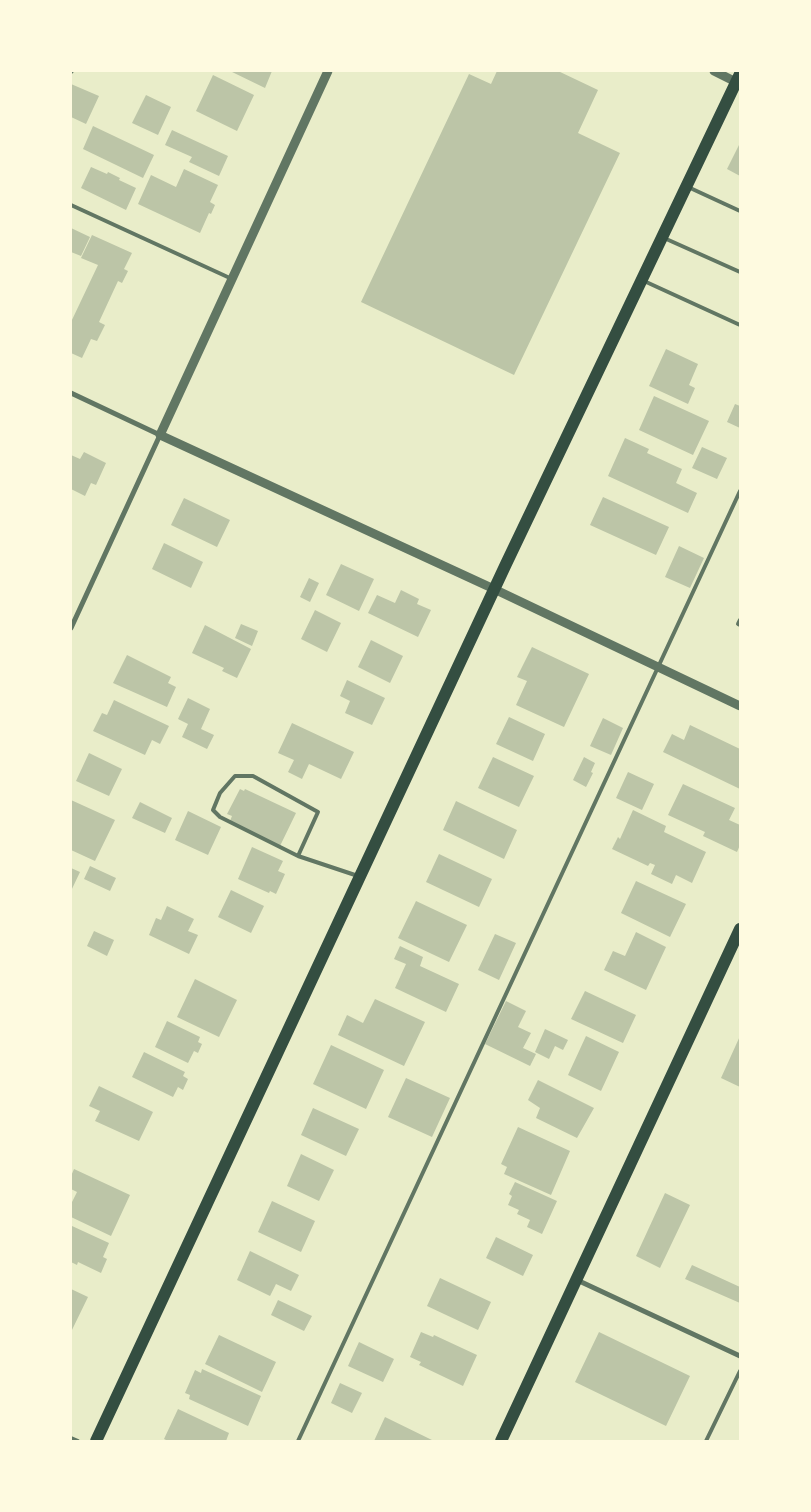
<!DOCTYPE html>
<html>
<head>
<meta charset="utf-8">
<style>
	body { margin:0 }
	#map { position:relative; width:811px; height:1512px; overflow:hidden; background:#e9edc9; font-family:Overpass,sans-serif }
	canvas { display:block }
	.frame { position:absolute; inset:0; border:72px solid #fefae0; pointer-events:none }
</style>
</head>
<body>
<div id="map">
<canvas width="811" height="1512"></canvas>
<div class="frame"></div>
</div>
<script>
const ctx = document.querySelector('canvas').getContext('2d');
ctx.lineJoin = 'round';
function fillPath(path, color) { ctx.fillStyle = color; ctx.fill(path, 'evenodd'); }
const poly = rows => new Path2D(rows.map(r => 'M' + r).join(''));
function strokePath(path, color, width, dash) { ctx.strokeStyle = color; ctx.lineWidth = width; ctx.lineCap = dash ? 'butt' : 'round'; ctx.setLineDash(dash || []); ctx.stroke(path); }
const building = poly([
	[230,71,272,71,265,88],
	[497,71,558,71,598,90,578,133,620,153,514,375,361,302,469,74,491,84],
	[213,75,254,95,237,131,196,111],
	[71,84,99,96,86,124,71,117],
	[146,95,171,107,158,135,132,123],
	[93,126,154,155,143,178,83,149],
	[172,130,228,156,219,176,189,162,192,157,165,145],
	[740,143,740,176,727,169],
	[91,167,107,174,108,172,120,178,119,180,136,188,126,210,81,188],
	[184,169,218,185,210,202,215,205,211,214,209,213,200,233,138,204,151,175,176,187],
	[71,228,90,237,81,256,71,252],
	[92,235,132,253,124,269,128,271,122,283,118,281,99,322,105,325,97,341,91,339,82,358,71,353,71,322,98,265,81,258],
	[666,349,698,364,689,385,695,388,688,404,649,386],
	[654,396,709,421,693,455,639,430],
	[735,404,740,406,740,428,727,422],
	[625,438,649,449,647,453,682,469,676,483,697,493,688,513,608,476],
	[702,447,727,458,717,479,692,468],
	[84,452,106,463,96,485,91,483,85,496,71,489,71,455,80,459],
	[603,497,669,527,656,555,590,525],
	[184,498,230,520,217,547,171,525],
	[164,543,203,562,191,588,152,569],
	[679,546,704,558,690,588,665,577],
	[341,564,374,579,359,611,326,595],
	[309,578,319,583,310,602,300,597],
	[401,590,419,599,417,604,431,610,418,637,368,613,377,595,395,603],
	[315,610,341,623,327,652,301,639],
	[241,624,258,631,252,646,235,638],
	[205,625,251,649,237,678,222,671,224,668,192,653],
	[371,640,403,656,390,683,358,667],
	[532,647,589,674,564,727,516,705,527,681,517,677],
	[127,655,171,677,168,683,176,687,167,707,113,683],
	[347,680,385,698,372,725,345,713,350,701,340,696],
	[188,698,210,709,201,729,214,735,207,749,182,737,188,724,178,719],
	[114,700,169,726,160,744,152,740,145,755,93,731,102,713,107,715],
	[509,717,545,734,533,761,496,744],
	[603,718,623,728,611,755,590,746],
	[292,723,354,752,341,779,309,764,302,779,288,772,294,760,278,753],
	[690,725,740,749,740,789,663,752,672,734,684,740],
	[89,753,122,769,109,796,76,781],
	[493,757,534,776,519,807,478,788],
	[584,757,595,763,591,772,593,773,586,787,573,780],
	[628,772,654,784,642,810,616,798],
	[683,784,735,808,729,820,740,825,740,845,737,852,703,836,705,832,668,815],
	[240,789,244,791,245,789,296,813,280,846,230,821,232,816,227,814],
	[71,800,115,820,95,861,71,850],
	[456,801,517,830,504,859,443,830],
	[140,802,172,818,165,833,132,818],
	[633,810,666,826,664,832,706,852,692,883,676,875,672,884,651,874,655,865,650,863,648,866,612,849,618,837,620,839],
	[188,811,221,827,208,855,175,840],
	[252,847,283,861,278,871,285,874,276,894,270,891,269,893,238,879],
	[439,854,492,879,479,907,426,882],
	[90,866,116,878,110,891,84,879],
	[71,868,80,872,71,891],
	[636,881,686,904,670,937,621,913],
	[231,890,264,906,251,933,218,917],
	[416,901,467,925,449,962,398,938],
	[167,906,194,919,188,931,198,935,189,954,149,935,156,918,161,920],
	[94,931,114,940,107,956,87,946],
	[636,932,666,947,646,990,604,970,613,951,625,956],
	[495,934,516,943,499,980,478,970],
	[400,946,423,957,420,966,459,984,446,1012,395,988,406,964,394,959],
	[195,979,237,1000,219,1037,177,1017],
	[585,991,636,1015,623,1043,571,1019],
	[375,999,425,1022,404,1066,338,1035,347,1015,363,1023],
	[506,1001,526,1011,518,1027,531,1033,523,1048,536,1054,530,1066,485,1044],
	[167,1021,200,1037,198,1042,202,1044,198,1053,194,1051,188,1063,155,1047],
	[545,1029,568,1040,563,1050,555,1046,549,1059,535,1052],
	[586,1036,619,1052,601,1091,568,1075],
	[740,1036,740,1087,721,1078],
	[331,1045,384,1070,366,1109,313,1084],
	[144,1052,185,1072,183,1076,188,1079,183,1090,178,1087,173,1097,132,1077],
	[406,1078,450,1098,432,1137,388,1117],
	[538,1080,594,1108,577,1138,536,1118,540,1108,528,1100],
	[99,1086,153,1112,139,1141,95,1121,100,1111,89,1106],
	[313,1108,359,1129,346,1156,301,1135],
	[518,1127,570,1151,551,1195,504,1174,507,1167,501,1164],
	[301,1154,334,1170,319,1201,287,1186],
	[74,1169,130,1195,111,1236,71,1217,71,1204,77,1192,71,1189,71,1176],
	[515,1182,557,1201,542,1234,527,1227,530,1220,517,1214,519,1210,508,1205,512,1196,509,1194],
	[665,1193,690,1205,660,1268,636,1256],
	[272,1201,315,1221,301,1252,258,1232],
	[72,1226,109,1243,103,1257,107,1259,101,1273,78,1262,77,1265,71,1262],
	[496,1237,533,1255,523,1276,486,1258],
	[250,1251,299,1275,291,1291,276,1284,270,1296,237,1280],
	[692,1265,740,1287,740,1303,685,1279],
	[440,1278,491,1302,478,1330,427,1306],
	[71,1289,88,1297,71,1332],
	[278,1300,312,1316,304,1331,271,1315],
	[421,1332,433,1337,434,1335,477,1355,463,1386,419,1365,421,1362,410,1357],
	[599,1332,690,1376,666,1426,575,1382],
	[219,1335,276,1362,262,1392,205,1364],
	[359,1342,394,1359,383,1382,348,1366],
	[202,1369,261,1396,248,1426,189,1399,190,1395,185,1393,195,1370,201,1373],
	[340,1383,362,1393,352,1413,331,1403],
	[178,1409,229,1433,226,1441,168,1441,164,1439],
	[385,1417,434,1441,374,1441]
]);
const service = poly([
	[71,72,72,71],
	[688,187,740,211],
	[71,205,232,279],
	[664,238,740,272],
	[644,281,740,325],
	[740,620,738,624,740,625],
	[298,856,220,817,213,810,220,793,235,776,253,776,318,812,298,856,358,876],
	[71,1438,78,1441],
	[298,1441,740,491],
	[706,1441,740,1371]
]);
const minor = poly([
	[71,393,160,435,71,628],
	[577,1280,740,1356]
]);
const tertiary = poly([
	[328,71,160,435,494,589,740,706],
	[714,71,740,84]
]);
const primary = poly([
	[96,1441,506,564,740,74],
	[501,1441,740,929]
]);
fillPath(building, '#bcc5a7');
strokePath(service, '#617663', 4);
strokePath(minor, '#617663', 5);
strokePath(tertiary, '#617663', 9);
strokePath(primary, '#344e41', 12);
</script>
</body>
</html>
